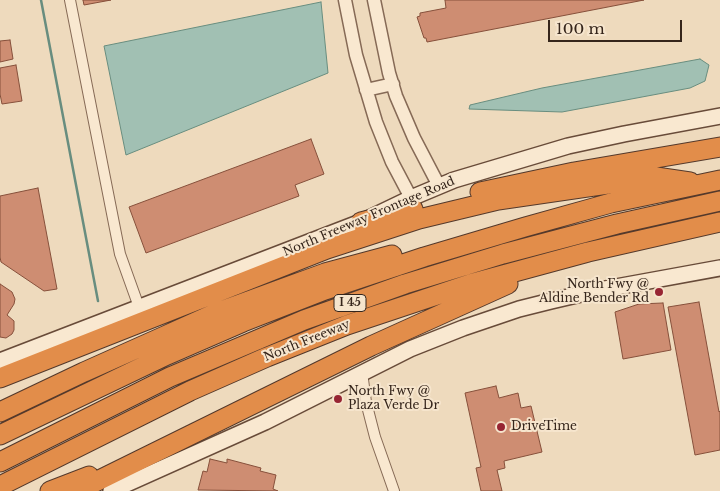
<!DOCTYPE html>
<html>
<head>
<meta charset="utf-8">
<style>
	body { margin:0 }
	#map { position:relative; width:720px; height:491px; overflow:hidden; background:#eedabd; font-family:"Libre Baskerville",serif }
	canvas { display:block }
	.scale { position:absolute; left:548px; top:20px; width:134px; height:22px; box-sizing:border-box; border:2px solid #35251b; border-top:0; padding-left:6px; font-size:15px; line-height:18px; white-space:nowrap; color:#35251b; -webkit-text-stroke:4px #f6e5cd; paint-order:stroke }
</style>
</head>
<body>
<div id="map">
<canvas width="720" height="491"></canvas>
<div class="scale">100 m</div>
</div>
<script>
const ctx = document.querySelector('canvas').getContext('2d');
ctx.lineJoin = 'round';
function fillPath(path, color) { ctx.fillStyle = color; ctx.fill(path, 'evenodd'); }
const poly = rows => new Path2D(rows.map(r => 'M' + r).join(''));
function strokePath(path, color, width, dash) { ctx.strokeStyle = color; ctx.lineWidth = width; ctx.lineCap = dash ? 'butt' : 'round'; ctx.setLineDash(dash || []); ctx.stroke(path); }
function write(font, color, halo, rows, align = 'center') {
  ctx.font = font + ' "Libre Baskerville",serif'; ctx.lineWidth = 4; ctx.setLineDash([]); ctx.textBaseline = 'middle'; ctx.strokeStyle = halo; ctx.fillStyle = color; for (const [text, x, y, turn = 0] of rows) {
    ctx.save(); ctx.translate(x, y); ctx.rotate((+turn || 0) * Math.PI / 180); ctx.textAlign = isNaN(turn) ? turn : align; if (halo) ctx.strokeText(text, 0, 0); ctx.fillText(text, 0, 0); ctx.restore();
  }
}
const water = poly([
	[321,2,328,73,126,155,104,46,321,2],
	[700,59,709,65,705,81,690,88,562,112,469,109,470,105,542,88,700,59]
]);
const stream = poly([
	[41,0,98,301]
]);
const building = poly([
	[83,0,111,0,84,5,83,0],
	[445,0,644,0,427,42,426,38,424,38,417,17,420,16,420,13,446,8,445,0],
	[10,40,13,59,0,62,0,41,10,40],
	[16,65,22,101,2,104,0,94,0,68,16,65],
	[311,139,324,174,295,185,299,196,146,253,129,207,311,139],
	[38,188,57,289,44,291,1,262,0,257,0,196,38,188],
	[0,284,12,292,15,299,14,304,7,315,14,321,14,330,12,334,6,338,0,337,0,284],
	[699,302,719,412,720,411,720,450,695,455,668,307,699,302],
	[663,303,671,350,623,359,615,312,639,304,663,303],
	[496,386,499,398,518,393,521,408,531,406,542,452,504,461,505,468,497,470,502,491,481,491,476,468,481,467,465,393,496,386],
	[210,459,227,463,227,459,261,468,260,471,276,475,273,489,278,491,198,490,203,471,207,472,210,459]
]);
const minor = poly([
	[70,0,120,254,139,307],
	[362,372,366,402,375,437,394,491]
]);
const tertiary = poly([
	[345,0,356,55,376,122,392,162,411,198],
	[374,0,389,73,396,96,414,138,439,186],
	[366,90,393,84]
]);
const secondary = poly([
	[0,361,361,222,411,198,454,180,568,146,624,134,720,116],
	[111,491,265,422,410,349,463,328,519,309,551,301,594,291,720,268]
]);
const motorway = poly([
	[480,192,574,172,720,147],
	[361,222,413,209],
	[0,378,327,249,419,219,498,200,656,177,690,182],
	[0,412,84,372,216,313,325,273,392,255],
	[0,435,167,355,243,322,325,290,424,257,525,227,611,203,720,180],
	[0,462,170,377,304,320,405,284,503,254,617,224,720,201],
	[0,486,190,391,267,357,347,325,470,284,588,252,720,222],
	[50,491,89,476],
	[77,491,371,346,508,284]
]);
const markers = [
	[659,292,5,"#972533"],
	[338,399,5,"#972533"],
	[501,427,5,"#972533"]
];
const shields = [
	[350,303,32]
];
const shieldNames = [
	["I 45",350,303]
];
const streetNames = [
	["North Freeway Frontage Road",369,217,-23],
	["North Freeway",307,341,-22]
];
const poiNames = [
	["North Fwy @",649,285,"right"],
	["Aldine Bender Rd",649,299,"right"],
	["North Fwy @",348,392],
	["Plaza Verde Dr",348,406],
	["DriveTime",511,427]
];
fillPath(water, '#a1c0b3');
strokePath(water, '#688d7f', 1);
strokePath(stream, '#688d7f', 2.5);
fillPath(building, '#ce8d72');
strokePath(building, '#86503b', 1);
strokePath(minor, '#866a56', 12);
strokePath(tertiary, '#866a56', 15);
strokePath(secondary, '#684b39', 18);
strokePath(motorway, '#54392b', 21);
strokePath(minor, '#f9e8d0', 10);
strokePath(tertiary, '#f9e8d0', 12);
strokePath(secondary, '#f9e8d0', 15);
strokePath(motorway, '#e28d4a', 19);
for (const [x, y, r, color] of markers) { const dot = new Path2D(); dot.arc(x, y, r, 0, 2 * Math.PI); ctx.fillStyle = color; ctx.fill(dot); strokePath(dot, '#f6e5cd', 2); }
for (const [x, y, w] of shields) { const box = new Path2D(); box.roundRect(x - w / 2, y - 8.5, w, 17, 4); ctx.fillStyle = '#f6e5cd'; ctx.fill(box); strokePath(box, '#35251b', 1); }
write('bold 11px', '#35251b', null, shieldNames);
write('12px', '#35251b', '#f6e5cd', streetNames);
write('12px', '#35251b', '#f6e5cd', poiNames, 'left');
</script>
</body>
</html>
